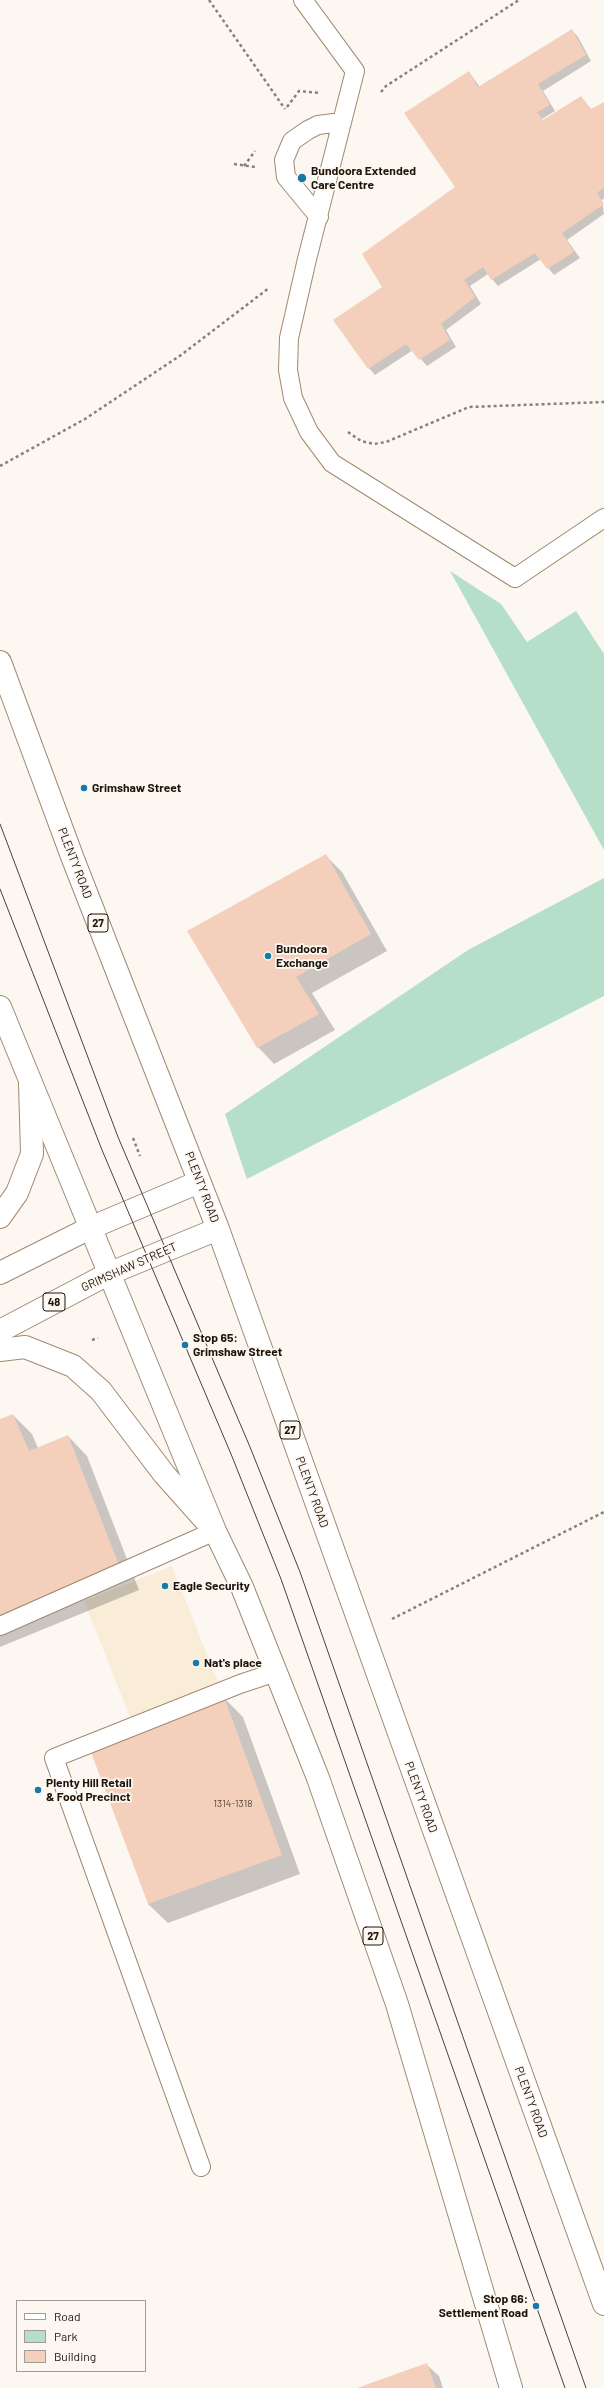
<!DOCTYPE html>
<html>
<head>
<meta charset="utf-8">
<style>
	body { margin:0 }
	#map { position:relative; width:604px; height:2388px; overflow:hidden; background:#fdf7f2; font-family:Barlow,sans-serif }
	canvas { display:block }
	.legend { position:absolute; left:16px; top:2300px; width:130px; height:72px; box-sizing:border-box; background:#fdf7f2; border:1px solid #a39c95; margin:0; padding:5px 7px; list-style:none; font-size:12px; color:#1d140a }
	.legend li { display:flex; align-items:center; gap:8px; height:20px }
	.legend b { width:20px; border:1px solid #a39c95 }
</style>
</head>
<body>
<div id="map">
<canvas width="604" height="2388"></canvas>
<ul class="legend">
<li><b style="height:5px;background:#fff"></b>Road</li>
<li><b style="height:11px;background:#b6dfca"></b>Park</li>
<li><b style="height:11px;background:#f3cfbc"></b>Building</li>
</ul>
</div>
<script>
const ctx = document.querySelector('canvas').getContext('2d');
ctx.lineJoin = 'round';
function fillPath(path, color) { ctx.fillStyle = color; ctx.fill(path, 'evenodd'); }
const poly = rows => new Path2D(rows.map(r => 'M' + r).join(''));
function strokePath(path, color, width, dash) { ctx.strokeStyle = color; ctx.lineWidth = width; ctx.lineCap = dash ? 'butt' : 'round'; ctx.setLineDash(dash || []); ctx.stroke(path); }
function write(font, color, halo, rows, align = 'center') {
  ctx.font = font + ' Barlow,sans-serif'; ctx.lineWidth = 3.5; ctx.setLineDash([]); ctx.textBaseline = 'middle'; ctx.strokeStyle = halo; ctx.fillStyle = color; for (const [text, x, y, turn = 0] of rows) {
    ctx.save(); ctx.translate(x, y); ctx.rotate((+turn || 0) * Math.PI / 180); ctx.textAlign = isNaN(turn) ? turn : align; if (halo) ctx.strokeText(text, 0, 0); ctx.fillText(text, 0, 0); ctx.restore();
  }
}
const commercial = poly([
	[172,1566,218,1682,130,1717,84,1601]
]);
const green = poly([
	[450,571,501,604,527,642,576,611,604,654,604,850],
	[604,878,604,996,247,1179,225,1114,468,950]
]);
const shadow = poly([
	[572,30,578,37,591,61,543,91,555,111,542,119,544,121,581,98,592,110,604,103,604,198,602,200,604,214,567,240,580,258,554,275,541,259,498,286,488,274,470,286,481,304,446,330,456,347,427,366,413,350,375,375,369,368,383,287,456,187,469,72,480,87],
	[325,855,342,872,387,951,312,993,335,1030,274,1064,258,1047],
	[13,1415,32,1434,38,1448,68,1436,87,1456,139,1590,0,1647,0,1420],
	[224,1698,243,1717,300,1874,168,1923,148,1904],
	[426,2364,439,2376,443,2388,359,2388]
]);
const building = poly([
	[572,29,586,55,538,84,550,105,537,112,543,120,581,96,591,109,604,102,604,187,597,193,604,204,562,233,574,252,547,269,535,253,491,280,483,267,464,280,475,297,441,324,450,340,419,360,406,344,368,369,333,320,382,287,362,254,455,187,404,113,469,71,478,87],
	[326,854,371,934,296,977,319,1014,257,1048,187,931],
	[13,1414,29,1451,68,1435,121,1570,0,1620,0,1419],
	[224,1697,282,1855,148,1904,89,1747],
	[427,2363,436,2388,357,2388]
]);
const path = poly([
	[209,0,285,109],
	[381,92,386,86,519,0],
	[287,107,299,91,320,93],
	[234,164,255,167],
	[244,166,255,151],
	[348,432,361,441,374,444,386,442,469,407,604,402],
	[0,466,85,419,181,355,269,288],
	[133,1138,140,1156],
	[92,1340,98,1338],
	[392,1619,604,1512]
]);
const service = poly([
	[303,0,355,71,307,259,289,338,288,370,293,398,309,432,332,463,515,578,604,518],
	[319,217,286,177,284,160,292,141,308,130,318,125,342,122],
	[0,1626,215,1531],
	[201,2167,54,1758,240,1684,276,1672]
]);
const primary = poly([
	[0,1217,17,1193,32,1154,30,1084],
	[0,1273,90,1228],
	[0,1331,108,1274],
	[0,1350,25,1347,73,1366,101,1391,164,1474,213,1529]
]);
const trunk = poly([
	[0,662,73,859,218,1229,604,2304],
	[0,1007,215,1531,242,1587,318,1778,397,2004,511,2388],
	[90,1228,199,1182],
	[108,1274,218,1229]
]);
const tram = poly([
	[0,824,118,1137,250,1447,300,1572,586,2388],
	[0,889,102,1150,231,1454,281,1579,565,2388]
]);
const markers = [
	[302,178,5,"#1779a5"],
	[84,788,4,"#1779a5"],
	[268,956,4,"#1779a5"],
	[185,1345,4,"#1779a5"],
	[165,1586,4,"#1779a5"],
	[196,1663,4,"#1779a5"],
	[38,1790,4,"#1779a5"],
	[536,2306,4,"#1779a5"]
];
const numberNames = [
	["1314-1318",233,1804]
];
const shields = [
	[98,923,20],
	[54,1302,22],
	[290,1430,20],
	[373,1936,20]
];
const shieldNames = [
	["27",98,923],
	["48",54,1302],
	["27",290,1430],
	["27",373,1936]
];
const poiNames = [
	["Bundoora Extended",311,171],
	["Care Centre",311,185],
	["Grimshaw Street",92,788],
	["Bundoora",276,949],
	["Exchange",276,963],
	["Stop 65:",193,1338],
	["Grimshaw Street",193,1352],
	["Eagle Security",173,1586],
	["Nat's place",204,1663],
	["Plenty Hill Retail",46,1783],
	["& Food Precinct",46,1797],
	["Stop 66:",528,2299,"right"],
	["Settlement Road",528,2313,"right"]
];
const streetNames = [
	["PLENTY ROAD",75,863,69],
	["PLENTY ROAD",202,1187,69],
	["GRIMSHAW STREET",129,1267,-24],
	["PLENTY ROAD",312,1492,70],
	["PLENTY ROAD",421,1797,70],
	["PLENTY ROAD",531,2102,70]
];
fillPath(commercial, '#f9edd8');
fillPath(green, '#b6dfca');
fillPath(shadow, '#0003');
fillPath(building, '#f3cfbc');
strokePath(service, '#a2896f', 20);
strokePath(primary, '#a2896f', 24);
strokePath(trunk, '#a2896f', 24);
strokePath(path, '#888079', 2.5, [3, 3]);
strokePath(service, '#fff', 18);
strokePath(primary, '#fff', 22);
strokePath(trunk, '#fff', 22);
strokePath(tram, '#4a4239', 1);
for (const [x, y, r, color] of markers) { const dot = new Path2D(); dot.arc(x, y, r, 0, 2 * Math.PI); ctx.fillStyle = color; ctx.fill(dot); strokePath(dot, '#fdf7f2', 1.5); }
write('10px', '#524336', null, numberNames);
for (const [x, y, w] of shields) { const box = new Path2D(); box.roundRect(x - w / 2, y - 9, w, 18, 3); ctx.fillStyle = '#fdf7f2'; ctx.fill(box); strokePath(box, '#1d140a', 1); }
write('bold 11px', '#1d140a', null, shieldNames);
write('bold 12px', '#1d140a', '#fdf7f2', poiNames, 'left');
write('12px', '#1d140a', '#fdf7f2', streetNames);
</script>
</body>
</html>
